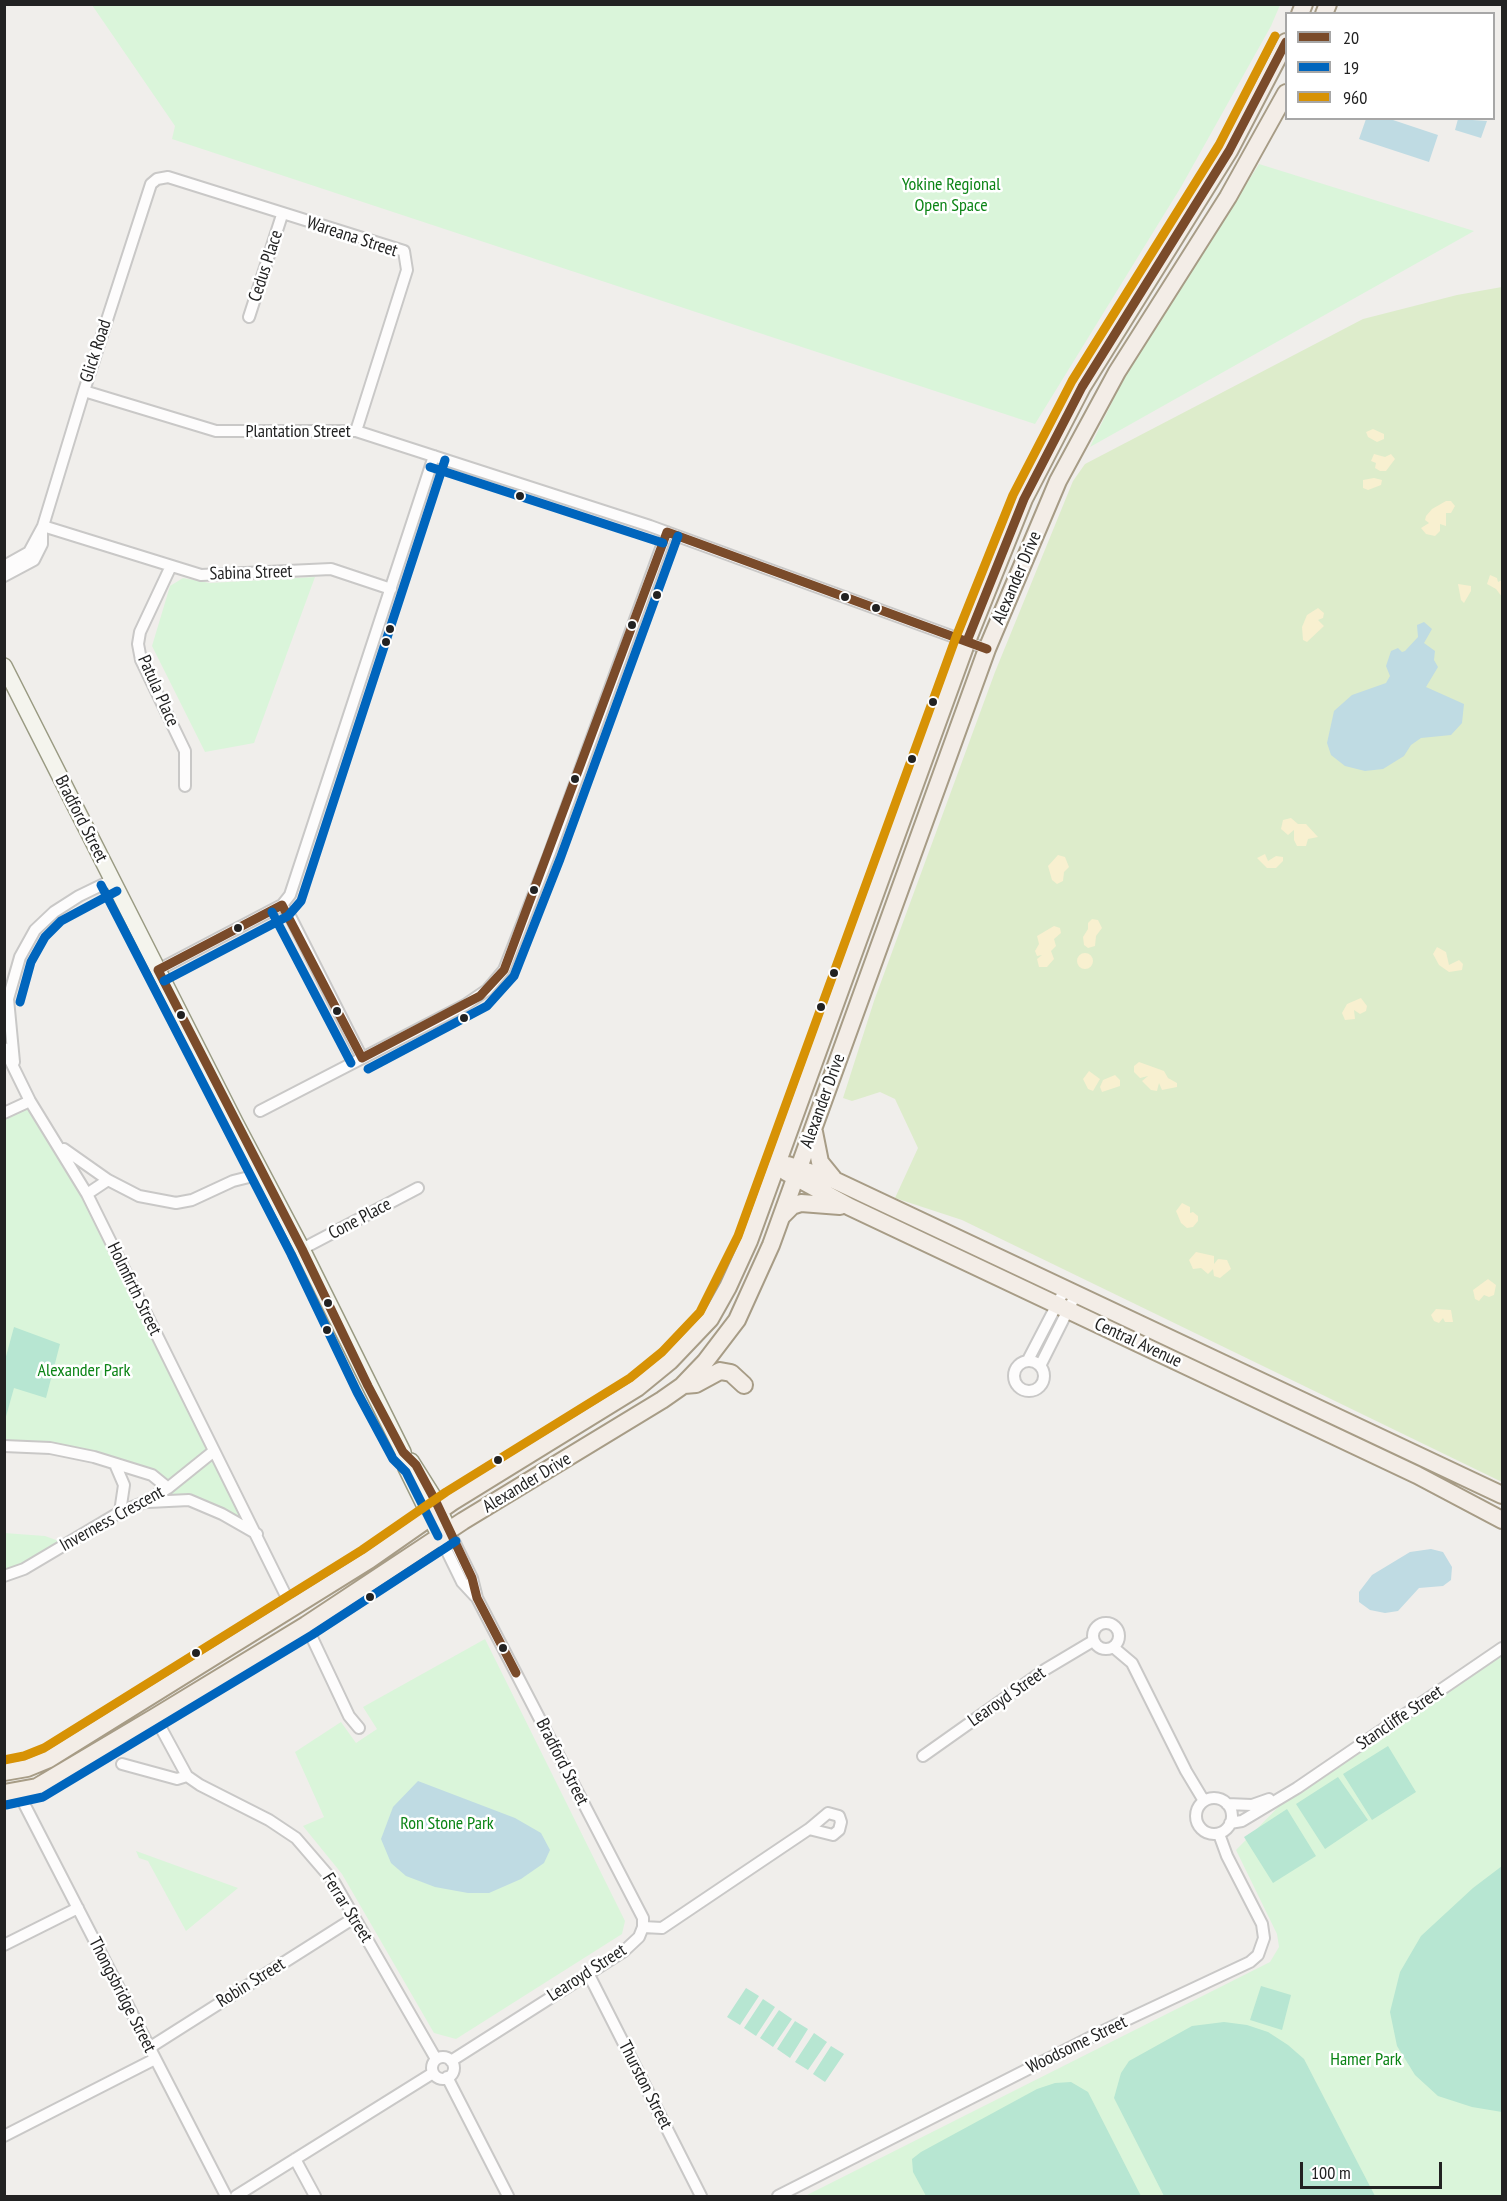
<!DOCTYPE html>
<html>
<head>
<meta charset="utf-8">
<style>
	body { margin:0 }
	#map { position:relative; width:1507px; height:2201px; overflow:hidden; background:#f0eeeb; font-family:"PT Sans Narrow",sans-serif }
	canvas { display:block }
	.frame { position:absolute; inset:0; border:6px solid #222; pointer-events:none }
	.legend { position:absolute; left:1285px; top:12px; width:210px; height:108px; box-sizing:border-box; background:#fff; border:2px solid #a7a7a7; margin:0; padding:8px 10px; list-style:none; font-size:18px; color:#222 }
	.legend li { display:flex; align-items:center; gap:12px; height:30px }
	.legend b { width:30px; border:2px solid #a7a7a7 }
	.scale { position:absolute; left:1300px; top:2162px; width:142px; height:27px; box-sizing:border-box; border:3px solid #222; border-top:0; padding-left:8px; font-size:18px; line-height:21px; white-space:nowrap; color:#222; -webkit-text-stroke:4px #fff; paint-order:stroke }
</style>
</head>
<body>
<div id="map">
<canvas width="1507" height="2201"></canvas>
<div class="frame"></div>
<ul class="legend">
<li><b style="height:8px;background:#7a4b2a"></b>20</li>
<li><b style="height:8px;background:#0065bd"></b>19</li>
<li><b style="height:8px;background:#d79205"></b>960</li>
</ul>
<div class="scale">100 m</div>
</div>
<script>
const ctx = document.querySelector('canvas').getContext('2d');
ctx.lineJoin = 'round';
function fillPath(path, color) { ctx.fillStyle = color; ctx.fill(path, 'evenodd'); }
const poly = rows => new Path2D(rows.map(r => 'M' + r).join(''));
function strokePath(path, color, width, dash) { ctx.strokeStyle = color; ctx.lineWidth = width; ctx.lineCap = dash ? 'butt' : 'round'; ctx.setLineDash(dash || []); ctx.stroke(path); }
function write(font, color, halo, rows, align = 'center') {
  ctx.font = font + ' "PT Sans Narrow",sans-serif'; ctx.lineWidth = 5; ctx.setLineDash([]); ctx.textBaseline = 'middle'; ctx.strokeStyle = halo; ctx.fillStyle = color; for (const [text, x, y, turn = 0] of rows) {
    ctx.save(); ctx.translate(x, y); ctx.rotate((+turn || 0) * Math.PI / 180); ctx.textAlign = isNaN(turn) ? turn : align; if (halo) ctx.strokeText(text, 0, 0); ctx.fillText(text, 0, 0); ctx.restore();
  }
}
const grass = poly([
	[1502,287,1502,1482,962,1220,895,1198,918,1148,895,1099,880,1092,852,1101,843,1098,874,1001,995,672,1073,481,1085,464,1363,319,1457,295]
]);
const sand = poly([
	[1373,429,1384,434,1384,439,1377,442,1368,437,1366,432],
	[1374,454,1385,457,1391,454,1395,459,1386,471,1380,471,1375,468,1376,463,1371,461],
	[1374,478,1382,480,1381,485,1368,490,1363,488,1363,480],
	[1446,501,1451,501,1455,506,1451,513,1446,513,1446,526,1440,524,1440,531,1435,536,1426,534,1421,528,1429,523,1425,520,1426,516,1432,509],
	[1490,575,1497,578,1498,582,1502,580,1502,597,1496,589,1487,584],
	[1458,584,1471,586,1471,591,1464,603,1461,600],
	[1318,608,1324,613,1323,618,1318,620,1324,626,1307,642,1303,640,1302,627,1307,615],
	[1291,818,1298,824,1306,824,1318,837,1308,839,1306,846,1297,846,1294,840,1294,830,1288,835,1281,829,1283,820],
	[1265,854,1268,861,1276,856,1283,857,1283,861,1276,868,1267,868,1257,858],
	[1058,855,1065,857,1069,867,1064,872,1063,881,1057,884,1052,880,1048,866],
	[1092,919,1098,920,1102,928,1096,936,1095,946,1088,948,1084,945,1083,937,1088,929,1088,923],
	[1054,926,1060,928,1061,933,1054,939,1056,946,1051,951,1054,959,1047,967,1039,967,1037,959,1042,955,1037,956,1035,951,1039,944,1037,936],
	[1437,947,1446,952,1449,965,1459,960,1463,964,1462,970,1449,972,1439,965,1433,954],
	'1077 961a8 8 0 1 1 16 0a8 8 0 1 1-16 0Z',
	[1361,998,1367,1006,1366,1011,1360,1014,1354,1010,1355,1019,1345,1020,1342,1013,1347,1004],
	[1139,1062,1164,1071,1168,1078,1177,1083,1177,1087,1162,1090,1159,1083,1157,1091,1151,1090,1142,1081,1148,1076,1140,1078,1134,1072,1134,1066],
	[1089,1071,1100,1079,1093,1091,1088,1089,1083,1079],
	[1115,1075,1120,1080,1120,1086,1102,1092,1100,1087,1103,1080],
	[1182,1203,1190,1207,1190,1213,1193,1212,1198,1216,1198,1221,1193,1227,1187,1228,1181,1223,1176,1211],
	[1196,1252,1214,1256,1214,1264,1218,1259,1227,1260,1231,1269,1220,1278,1214,1276,1213,1269,1208,1274,1201,1268,1193,1269,1189,1260],
	[1488,1279,1496,1285,1494,1295,1489,1297,1484,1295,1479,1301,1475,1299,1473,1290],
	[1436,1309,1451,1310,1453,1322,1445,1322,1443,1318,1439,1323,1434,1321,1431,1315]
]);
const park = poly([
	[92,5,1280,5,1271,26,1181,187,1035,424,172,139,175,126],
	[1259,164,1474,231,1090,447,1124,378],
	[315,577,254,743,205,752,152,646,170,586,183,578,210,583],
	[30,1101,59,1145,258,1535,189,1500,145,1502,168,1488,152,1475,94,1457,5,1446,5,1113],
	[4,1533,45,1536,67,1544,5,1576],
	[485,1639,625,1921,622,1934,456,2039,434,2033,342,1874,303,1826,324,1817,295,1752,341,1722,356,1743,377,1729,363,1707],
	[1502,1651,1502,2196,805,2196,1270,1962,1279,1947,1277,1934,1236,1850,1297,1788],
	[136,1851,238,1888,186,1931,148,1861,139,1858]
]);
const pitch = poly([
	[14,1327,60,1344,46,1398,14,1388,5,1420,5,1360],
	[1388,1746,1416,1792,1372,1820,1343,1774],
	[1338,1777,1368,1820,1325,1849,1296,1804],
	[1287,1809,1316,1856,1273,1883,1244,1837],
	[1502,1866,1502,2112,1472,2107,1438,2096,1415,2075,1397,2046,1390,2012,1400,1972,1421,1936,1473,1888],
	[1261,1986,1291,1995,1282,2030,1250,2020],
	[746,1988,759,1996,740,2025,727,2017],
	[763,1999,775,2007,756,2036,744,2028],
	[779,2010,792,2019,773,2047,760,2038],
	[795,2021,808,2029,790,2058,777,2049],
	[1224,2022,1247,2025,1268,2032,1288,2045,1304,2059,1375,2196,1164,2196,1114,2098,1121,2073,1129,2061,1192,2026],
	[814,2033,827,2042,808,2070,795,2062],
	[831,2046,844,2054,825,2082,813,2074],
	[1071,2082,1088,2092,1141,2196,926,2196,913,2172,912,2159,921,2152,1037,2089,1055,2083]
]);
const water = poly([
	[1366,119,1390,119,1438,135,1429,162,1359,139],
	[1458,119,1487,121,1481,138,1455,130],
	[1424,622,1432,629,1424,643,1435,651,1434,660,1438,667,1426,687,1464,704,1462,723,1451,735,1421,738,1411,745,1404,756,1383,769,1365,771,1345,766,1331,755,1327,743,1334,711,1352,695,1386,683,1390,676,1386,666,1391,651,1398,648,1402,652,1405,651,1418,637,1417,625],
	[1431,1549,1443,1552,1452,1567,1451,1580,1443,1586,1419,1588,1398,1611,1385,1613,1370,1610,1359,1602,1359,1592,1372,1575,1410,1552],
	[418,1781,515,1818,541,1833,550,1850,544,1863,521,1879,489,1893,468,1893,435,1887,406,1876,391,1863,381,1839,393,1807]
]);
const street = poly([
	[249,317,282,215],
	[84,391,216,431,356,431,650,526,987,649],
	[43,526,201,575,331,569,391,589],
	[4,566,29,552,43,526,84,391,151,184,157,179,168,177,404,251,407,270,356,431],
	[171,566,140,632,138,644,141,660,185,751,185,786],
	[4,576,34,560,42,544,42,532],
	[282,905,291,918,362,1058],
	[158,970,282,905,290,895,434,456],
	[4,1048,30,1101,87,1194,292,1608],
	[14,1062,8,999,20,957,35,930,54,912,79,896,112,880],
	[260,1111,465,1005,487,990,504,970,549,855,667,532],
	[4,1113,30,1101],
	[64,1149,108,1180,139,1196,176,1203,192,1200,233,1181,261,1174],
	[87,1194,108,1180],
	[302,1249,418,1188],
	[1028,1360,1065,1289],
	'1014 1376a15 15 0 1 1 30 0a15 15 0 1 1-30 0Z',
	[1040,1366,1076,1294],
	[4,1446,50,1448,94,1457,152,1475,168,1488],
	[115,1464,124,1485,120,1512],
	[148,1502,189,1500,222,1514,257,1534],
	[449,1531,472,1578,477,1598,643,1918,643,1927,639,1937,624,1951,451,2061],
	[440,1537,462,1582,475,1596],
	[4,1576,24,1569,120,1512,145,1502,168,1488,214,1451],
	'1093 1636a13 13 0 1 1 26 0a13 13 0 1 1-26 0Z',
	[306,1625,349,1716,359,1728],
	[1113,1647,1132,1663,1186,1771,1204,1801],
	[155,1717,187,1776,200,1785,269,1820,296,1838,334,1882,436,2059],
	[923,1756,1046,1669,1093,1641],
	[122,1764,177,1779,187,1776],
	[18,1792,226,2196],
	'1196 1816a18 18 0 1 1 36 0a18 18 0 1 1-36 0Z',
	[1227,1804,1252,1805,1269,1799],
	[1230,1823,1242,1821,1297,1788,1502,1648],
	[643,1927,662,1928,809,1829,828,1813,839,1816,841,1822,839,1830,833,1835,809,1829],
	[4,1945,78,1908],
	[588,1973,701,2196],
	[149,2048,354,1918],
	'432 2068a11 11 0 1 1 22 0a11 11 0 1 1-22 0Z',
	[447,2077,508,2196],
	[4,2136,155,2059],
	[295,2159,315,2196],
	[236,2196,433,2073],
	[778,2196,1103,2031,1250,1962,1258,1955,1264,1938,1262,1924,1227,1856,1219,1834]
]);
const secondary = poly([
	[4,666,235,1122,302,1249,403,1452,406,1468,440,1537],
	[411,1461,433,1496,449,1531]
]);
const primary = poly([
	[1300,14,1304,4],
	[1324,14,1328,4],
	[814,1132,820,1162,833,1178],
	[788,1165,834,1180,1502,1495],
	[786,1172,850,1207,1417,1475,1502,1520],
	[782,1216,792,1206,801,1203,840,1206],
	[684,1385,696,1384,720,1371,731,1373,744,1385],
	[4,1772,27,1768,49,1759,369,1560,452,1502,637,1388,670,1361,710,1319,728,1287,749,1241,967,641,1024,499,1082,387,1229,151,1286,42],
	[4,1793,37,1787,155,1717,306,1625,463,1521,662,1400,682,1386,705,1362,737,1320,771,1245,987,649,1058,481,1117,372,1228,197,1286,93]
]);
const bus1 = poly([
	[667,532,987,649],
	[967,641,1024,499,1082,387,1229,151,1286,42],
	[282,905,362,1058],
	[158,970,302,1249,368,1386,403,1452,416,1465,436,1502,472,1578,477,1598,516,1673],
	[158,970,282,905],
	[362,1058,480,996,504,970,667,532]
]);
const bus2 = poly([
	[430,467,663,543],
	[101,885,291,1254,357,1392,393,1459,406,1472,438,1536],
	[272,912,351,1063],
	[164,981,288,916,301,901,445,460],
	[20,1002,31,962,45,937,61,921,117,891],
	[368,1069,487,1006,514,976,560,859,678,536],
	[6,1805,43,1797,312,1635,456,1541]
]);
const bus3 = poly([
	[4,1760,24,1756,44,1748,362,1550,446,1492,630,1378,662,1352,700,1312,738,1236,956,637,1013,495,1072,381,1219,145,1275,36]
]);
const markers = [
	[520,496,5,"#222"],
	[657,595,5,"#222"],
	[845,597,5,"#222"],
	[876,608,5,"#222"],
	[632,625,5,"#222"],
	[390,629,5,"#222"],
	[386,642,5,"#222"],
	[933,702,5,"#222"],
	[912,759,5,"#222"],
	[575,779,5,"#222"],
	[534,890,5,"#222"],
	[238,928,5,"#222"],
	[834,973,5,"#222"],
	[821,1007,5,"#222"],
	[337,1011,5,"#222"],
	[181,1015,5,"#222"],
	[464,1018,5,"#222"],
	[328,1303,5,"#222"],
	[327,1330,5,"#222"],
	[498,1460,5,"#222"],
	[370,1597,5,"#222"],
	[503,1648,5,"#222"],
	[196,1653,5,"#222"]
];
const parkNames = [
	["Yokine Regional",951,185],
	["Open Space",951,206],
	["Alexander Park",84,1371],
	["Ron Stone Park",447,1824],
	["Hamer Park",1366,2060]
];
const streetNames = [
	["Wareana Street",352,237,18],
	["Cedus Place",266,266,-72],
	["Glick Road",96,351,-72],
	["Plantation Street",298,432],
	["Sabina Street",251,573,-2],
	["Alexander Drive",1017,578,-67],
	["Patula Place",158,691,66],
	["Bradford Street",81,819,63],
	["Alexander Drive",823,1101,-70],
	["Cone Place",360,1219,-28],
	["Holmfirth Street",134,1289,64],
	["Central Avenue",1138,1343,25],
	["Alexander Drive",527,1483,-31],
	["Inverness Crescent",112,1519,-29],
	["Learoyd Street",1007,1697,-35],
	["Stancliffe Street",1400,1718,-34],
	["Bradford Street",562,1762,63],
	["Ferrar Street",347,1908,58],
	["Learoyd Street",587,1973,-33],
	["Robin Street",251,1983,-32],
	["Thongsbridge Street",122,1995,63],
	["Woodsome Street",1077,2045,-26],
	["Thurston Street",645,2085,63]
];
fillPath(grass, '#ddeccb');
fillPath(sand, '#f8f0d0');
fillPath(park, '#daf5da');
fillPath(pitch, '#b7e6d2');
fillPath(water, '#bfdbe3');
strokePath(street, '#c9c8c7', 14);
strokePath(secondary, '#999a82', 18);
strokePath(primary, '#a79c86', 20);
strokePath(street, '#fdfcfc', 10);
strokePath(secondary, '#f4f4ed', 15);
strokePath(primary, '#f3ede7', 16);
strokePath(bus1, '#7a4b2a', 9);
strokePath(bus2, '#0065bd', 9);
strokePath(bus3, '#d79205', 9);
for (const [x, y, r, color] of markers) { const dot = new Path2D(); dot.arc(x, y, r, 0, 2 * Math.PI); ctx.fillStyle = color; ctx.fill(dot); strokePath(dot, '#fff', 2); }
write('18px', '#0c8416', '#fff', parkNames);
write('18px', '#222', '#fff', streetNames);
</script>
</body>
</html>
